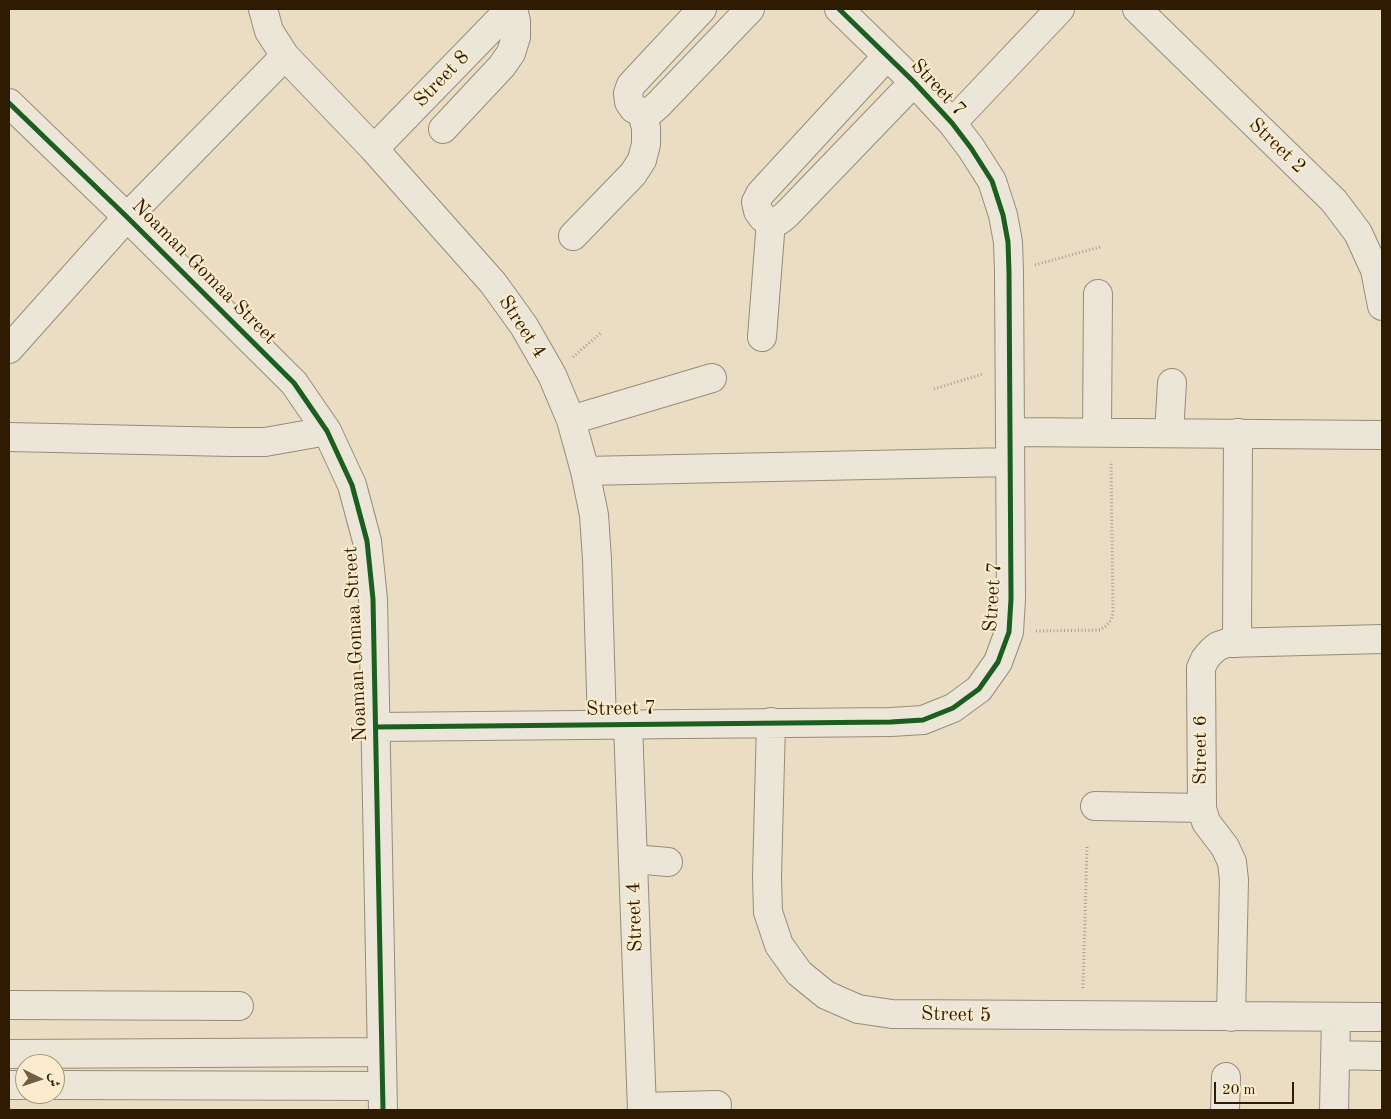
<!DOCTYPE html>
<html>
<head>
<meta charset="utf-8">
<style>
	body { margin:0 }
	#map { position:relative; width:1391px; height:1119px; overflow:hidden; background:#eaddc3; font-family:"Old Standard TT",Amiri,serif }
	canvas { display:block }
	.frame { position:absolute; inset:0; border:10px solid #2f1a02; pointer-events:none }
	.north { position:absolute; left:15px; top:1054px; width:50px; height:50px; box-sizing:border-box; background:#fbecce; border:1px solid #a9987c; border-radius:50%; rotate:94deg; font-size:14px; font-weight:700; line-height:20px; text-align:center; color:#2f1a02 }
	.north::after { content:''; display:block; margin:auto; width:18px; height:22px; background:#705e46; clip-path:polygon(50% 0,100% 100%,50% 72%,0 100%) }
	.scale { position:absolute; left:1214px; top:1082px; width:80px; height:22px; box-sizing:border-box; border:2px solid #2f1a02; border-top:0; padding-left:6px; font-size:15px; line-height:18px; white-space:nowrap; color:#2f1a02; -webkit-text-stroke:4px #fbecce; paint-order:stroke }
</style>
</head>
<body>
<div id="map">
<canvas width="1391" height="1119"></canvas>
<div class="frame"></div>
<div class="north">ش</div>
<div class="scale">20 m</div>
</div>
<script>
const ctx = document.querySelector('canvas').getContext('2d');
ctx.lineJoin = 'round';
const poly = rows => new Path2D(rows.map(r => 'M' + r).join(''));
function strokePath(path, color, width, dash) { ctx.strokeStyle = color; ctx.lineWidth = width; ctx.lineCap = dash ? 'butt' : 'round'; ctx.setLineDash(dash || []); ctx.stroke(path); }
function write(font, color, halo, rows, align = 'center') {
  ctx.font = font + ' "Old Standard TT",serif'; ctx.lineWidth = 4; ctx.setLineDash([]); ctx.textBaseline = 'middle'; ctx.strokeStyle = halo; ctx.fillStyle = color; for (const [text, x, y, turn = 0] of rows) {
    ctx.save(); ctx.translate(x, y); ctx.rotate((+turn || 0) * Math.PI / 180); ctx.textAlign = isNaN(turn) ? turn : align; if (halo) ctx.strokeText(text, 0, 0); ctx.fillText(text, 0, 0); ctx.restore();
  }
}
const path = poly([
	[1035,265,1100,247],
	[573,357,602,332],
	[934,389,983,374],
	[1036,631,1100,630,1106,626,1111,620,1113,613,1111,461],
	[1083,988,1087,846]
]);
const minor = poly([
	[263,9,269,31,285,56,374,149,493,283,524,326,552,375,571,420,585,471,594,515,597,559,602,724],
	[702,9,631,85,628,93,629,102,634,109,642,112,651,111,658,105,750,9],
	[1137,9,1334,201,1358,233,1375,270,1382,306],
	[887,56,760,194,756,202,758,211,763,218,771,221,780,220,787,214,914,82],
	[9,103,127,217,294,383,327,431,352,485,367,541,373,599,383,1110],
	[952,123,1060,9],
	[443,129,502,66,511,53,516,37,516,21,513,9],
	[374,149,510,9],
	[573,236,633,174,642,160,646,144,646,128,642,112],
	[762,337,771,221],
	[9,349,127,217,285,56],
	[571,420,712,378],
	[1010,432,1382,435],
	[1097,432,1098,294],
	[1169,433,1172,383],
	[9,437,231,442,265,442,327,431],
	[585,471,1010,462],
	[1237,643,1238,433],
	[771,722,767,877,768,912,779,945,799,973,826,995,858,1009,892,1014,1382,1017],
	[628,724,642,1110],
	[376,727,891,722,923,720,953,708,979,689,998,662,1009,632,1011,599,1009,272,1008,242,1003,215,992,181,971,148,952,123,914,82,839,9],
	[1095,806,1202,808],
	[633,859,668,862],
	[9,1005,239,1006],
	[1231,1017,1234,880,1232,862,1225,847,1206,822,1202,808,1201,668,1205,659,1211,652,1218,646,1227,643,1382,639],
	[9,1054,382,1052],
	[1335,1055,1382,1056],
	[9,1085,25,1085],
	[55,1085,382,1086],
	[642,1107,717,1105],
	[1225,1110,1226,1077],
	[1334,1110,1336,1017]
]);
const cycleway = poly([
	[9,103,127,217,294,383,327,431,352,485,367,541,373,599,383,1110],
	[376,727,891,722,923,720,953,708,979,689,998,662,1009,632,1011,599,1009,272,1008,242,1003,215,992,181,971,148,952,123,914,82,839,9]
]);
const streetNames = [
	["Street 8",442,79,-46],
	["Street 7",938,88,47],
	["Street 2",1277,146,44],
	["Noaman Gomaa Street",204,272,45],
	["Street 4",522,327,57],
	["Street 7",993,597,-86],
	["Noaman Gomaa Street",356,644,-93],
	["Street 7",621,709,-1],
	["Street 6",1201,750,-90],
	["Street 4",635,917,-92],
	["Street 5",956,1015,1]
];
strokePath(minor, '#968c7a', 30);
strokePath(path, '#a69f93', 3, [1, 2.5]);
strokePath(minor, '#ece6d9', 28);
strokePath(cycleway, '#1b5e20', 5);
write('20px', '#2f1a02', '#fbecce', streetNames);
</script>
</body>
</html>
